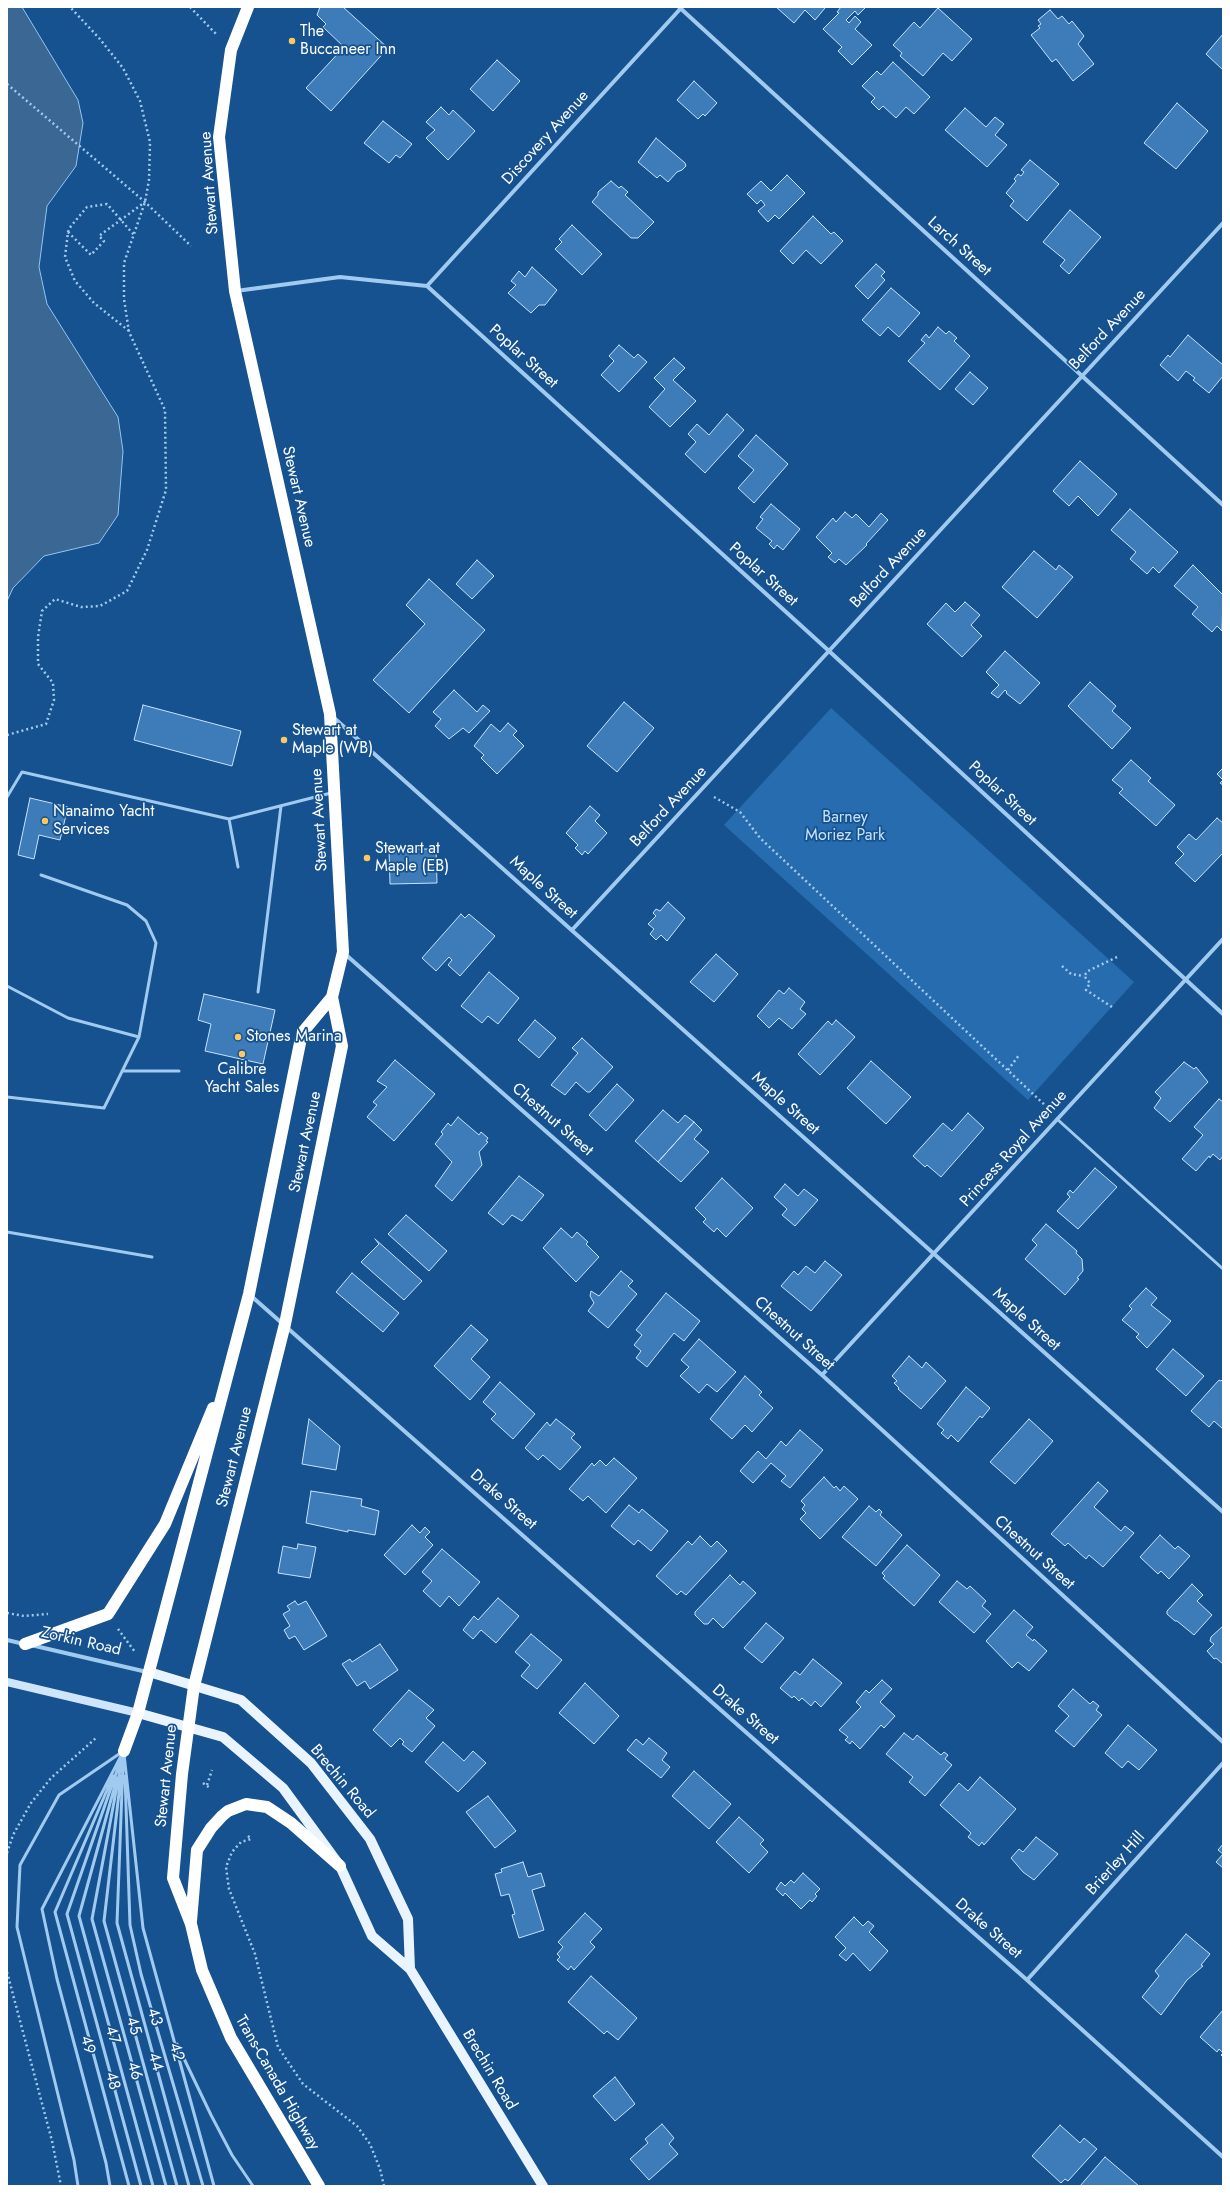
<!DOCTYPE html>
<html>
<head>
<meta charset="utf-8">
<style>
	body { margin:0 }
	#map { position:relative; width:1230px; height:2193px; overflow:hidden; background:#15528f; font-family:Jost,sans-serif }
	canvas { display:block }
	.frame { position:absolute; inset:0; border:8px solid #fff; pointer-events:none }
</style>
</head>
<body>
<div id="map">
<canvas width="1230" height="2193"></canvas>
<div class="frame"></div>
</div>
<script>
const ctx = document.querySelector('canvas').getContext('2d');
ctx.lineJoin = 'round';
function fillPath(path, color) { ctx.fillStyle = color; ctx.fill(path, 'evenodd'); }
const poly = rows => new Path2D(rows.map(r => 'M' + r).join(''));
function strokePath(path, color, width, dash) { ctx.strokeStyle = color; ctx.lineWidth = width; ctx.lineCap = dash ? 'butt' : 'round'; ctx.setLineDash(dash || []); ctx.stroke(path); }
function write(font, color, halo, rows, align = 'center') {
  ctx.font = font + ' Jost,sans-serif'; ctx.lineWidth = 3.5; ctx.setLineDash([]); ctx.textBaseline = 'middle'; ctx.strokeStyle = halo; ctx.fillStyle = color; for (const [text, x, y, turn = 0] of rows) {
    ctx.save(); ctx.translate(x, y); ctx.rotate((+turn || 0) * Math.PI / 180); ctx.textAlign = isNaN(turn) ? turn : align; if (halo) ctx.strokeText(text, 0, 0); ctx.fillText(text, 0, 0); ctx.restore();
  }
}
const green = poly([
	[831,708,1134,982,1028,1100,724,825]
]);
const water = poly([
	[7,7,22,7,78,100,83,123,76,166,47,206,39,267,47,304,118,417,123,451,118,515,99,543,44,556,13,588,7,601,7,7]
]);
const building = poly([
	[320,7,343,7,388,48,331,111,306,88,344,47,323,27,326,24,317,15,320,7],
	[776,7,824,7,825,8,815,20,805,10,794,23,776,7],
	[841,7,866,7,858,15,855,11,846,20,849,23,855,16,861,22,855,29,872,45,852,65,838,51,842,47,823,29,839,13,837,12,841,7],
	[938,8,972,39,952,61,943,53,923,76,900,56,902,53,893,45,914,22,920,28,938,8],
	[1050,10,1058,19,1062,16,1069,24,1072,21,1084,36,1078,44,1094,64,1073,81,1056,59,1052,62,1031,35,1040,28,1038,26,1041,24,1038,20,1050,10],
	[1223,34,1223,70,1206,54,1223,34],
	[497,60,520,81,493,111,470,89,497,60],
	[893,62,930,97,914,114,906,107,896,118,883,106,879,110,871,102,875,98,862,86,877,71,881,75,893,62],
	[694,81,717,103,705,116,703,114,698,119,677,100,694,81],
	[1177,103,1208,131,1176,169,1144,143,1177,103],
	[441,107,449,115,453,110,475,131,448,160,426,138,435,130,426,122,441,107],
	[965,108,986,127,995,117,1004,124,995,135,1007,145,987,167,945,130,965,108],
	[383,121,412,144,400,158,396,155,389,163,364,143,383,121],
	[656,138,685,163,686,166,682,170,677,172,668,182,660,175,657,178,638,162,656,138],
	[1030,160,1059,184,1027,221,1010,206,1014,201,1006,193,1016,181,1014,179,1018,174,1021,176,1024,172,1021,170,1030,160],
	[787,175,805,193,779,219,775,215,768,222,758,211,765,205,761,200,757,204,747,194,761,181,771,191,787,175],
	[611,181,619,188,621,186,628,192,625,195,654,222,638,238,631,238,592,202,598,195,598,192,611,181],
	[1070,210,1101,237,1069,274,1060,266,1065,260,1043,242,1070,210],
	[813,216,831,234,834,232,843,241,821,264,806,250,793,264,780,251,813,216],
	[572,225,602,254,582,275,555,249,562,242,559,239,572,225],
	[876,264,885,272,881,276,885,280,868,299,855,286,876,264],
	[532,267,557,290,545,305,539,305,531,313,508,293,516,285,511,281,519,271,525,277,532,267],
	[891,288,920,313,899,337,888,327,880,336,862,320,891,288],
	[938,327,946,334,949,331,957,338,954,341,970,356,940,390,908,361,925,343,921,340,926,334,929,338,938,327],
	[1188,335,1223,365,1223,376,1209,393,1193,380,1195,378,1186,371,1178,381,1160,365,1168,355,1170,357,1188,335],
	[619,345,634,358,638,354,647,362,619,392,601,375,614,361,609,356,619,345],
	[674,358,685,368,673,380,696,401,670,427,649,407,665,389,654,378,674,358],
	[970,372,988,388,973,405,955,389,970,372],
	[727,414,744,430,705,473,685,454,696,442,688,434,697,424,709,435,727,414],
	[756,435,788,464,754,503,738,488,754,470,738,456,756,435],
	[1080,461,1117,494,1098,516,1078,496,1069,506,1053,491,1080,461],
	[771,504,800,529,783,550,777,545,774,549,769,544,772,541,756,528,763,519,760,517,771,504],
	[1130,509,1178,552,1159,573,1153,567,1147,574,1130,559,1136,552,1111,530,1130,509],
	[845,512,852,518,856,514,869,527,881,513,888,520,866,544,867,545,846,565,839,559,835,563,828,557,832,553,816,537,833,518,836,522,845,512],
	[1034,551,1056,570,1059,565,1073,577,1037,618,1002,587,1034,551],
	[477,560,494,576,472,599,456,584,477,560],
	[1193,565,1223,595,1222,631,1217,626,1212,632,1192,614,1198,607,1174,586,1193,565],
	[429,579,485,630,409,713,373,680,425,624,406,605,429,579],
	[965,602,980,615,971,625,982,636,962,657,927,624,946,603,955,612,965,602],
	[1005,651,1040,683,1020,704,1006,693,1007,692,1005,690,998,698,991,693,999,685,986,672,1005,651],
	[1090,682,1116,706,1112,711,1131,728,1112,749,1068,706,1090,682],
	[454,690,477,712,483,705,490,711,469,733,463,728,449,739,435,726,441,719,433,712,454,690],
	[624,702,654,728,617,772,587,746,624,702],
	[143,705,241,731,232,766,134,740,143,705],
	[508,723,517,731,513,735,524,746,497,774,481,758,484,755,474,746,491,724,500,732,508,723],
	[1131,760,1151,778,1148,781,1175,805,1156,826,1119,793,1123,789,1112,780,1131,760],
	[1223,768,1223,785,1220,783,1223,780,1217,774,1223,768],
	[30,798,68,807,60,840,39,835,34,859,18,855,30,798],
	[590,806,600,815,595,821,607,833,588,854,585,851,582,855,575,848,578,845,566,833,590,806],
	[1217,818,1223,823,1223,853,1195,882,1175,863,1184,854,1177,847,1189,834,1196,840,1217,818],
	[389,849,436,849,437,883,390,884,389,849],
	[668,902,685,918,667,941,661,935,656,940,650,934,654,929,648,924,656,916,653,913,656,909,660,911,668,902],
	[461,914,465,918,469,914,495,936,460,976,448,965,452,960,449,957,436,971,422,958,461,914],
	[716,954,738,974,714,1002,690,982,716,954],
	[489,972,519,998,498,1024,488,1016,482,1023,461,1006,489,972],
	[789,988,805,1002,800,1009,806,1014,792,1029,779,1018,769,1028,757,1016,779,990,784,994,789,988],
	[204,994,275,1010,263,1064,205,1051,211,1024,198,1020,204,994],
	[535,1020,556,1038,539,1058,518,1040,535,1020],
	[836,1020,855,1037,820,1075,798,1054,828,1021,832,1025,836,1020],
	[582,1038,613,1067,590,1092,587,1092,576,1082,565,1095,551,1085,578,1053,572,1048,582,1038],
	[395,1060,435,1094,394,1141,367,1117,377,1105,373,1102,387,1087,377,1081,395,1060],
	[871,1061,911,1097,886,1124,847,1088,871,1061],
	[1184,1062,1194,1069,1196,1067,1208,1082,1170,1122,1154,1108,1161,1098,1155,1092,1184,1062],
	[617,1084,634,1100,606,1131,589,1115,617,1084],
	[1219,1099,1223,1102,1223,1156,1220,1160,1213,1154,1210,1158,1209,1156,1196,1171,1182,1159,1203,1135,1194,1127,1219,1099],
	[663,1110,678,1123,685,1115,694,1122,658,1162,635,1141,663,1110],
	[968,1113,984,1128,941,1177,927,1165,925,1167,913,1156,943,1123,952,1131,968,1113],
	[458,1117,479,1135,481,1132,488,1138,486,1141,488,1142,479,1152,482,1165,452,1201,435,1186,452,1162,435,1144,443,1134,441,1132,448,1123,451,1126,458,1117],
	[694,1122,702,1130,694,1139,709,1152,681,1182,658,1162,694,1122],
	[1095,1168,1117,1187,1078,1229,1057,1211,1070,1197,1067,1194,1070,1190,1073,1193,1095,1168],
	[519,1176,544,1195,522,1221,512,1215,503,1225,488,1213,519,1176],
	[722,1178,753,1208,726,1237,717,1228,714,1232,703,1222,706,1219,695,1208,722,1178],
	[785,1184,798,1196,804,1189,818,1200,795,1226,782,1215,787,1209,774,1197,785,1184],
	[406,1215,447,1251,429,1271,388,1234,406,1215],
	[1046,1224,1077,1251,1076,1253,1082,1259,1083,1271,1077,1278,1079,1279,1065,1295,1025,1259,1037,1245,1032,1240,1046,1224],
	[561,1228,572,1238,577,1232,588,1242,586,1244,599,1257,576,1282,543,1248,561,1228],
	[375,1239,422,1281,404,1300,361,1262,379,1244,375,1239],
	[825,1261,842,1275,811,1311,781,1286,794,1271,798,1275,806,1266,815,1273,825,1261],
	[621,1271,633,1281,628,1286,637,1294,608,1328,588,1311,594,1303,590,1296,591,1291,599,1296,621,1271],
	[352,1273,399,1313,383,1332,336,1292,352,1273],
	[1146,1288,1157,1298,1151,1305,1171,1321,1147,1348,1136,1337,1139,1334,1122,1320,1132,1309,1129,1306,1146,1288],
	[666,1293,700,1321,684,1341,674,1333,647,1367,636,1358,641,1351,634,1345,642,1335,636,1330,666,1293],
	[471,1325,488,1340,471,1359,490,1377,470,1400,434,1366,471,1325],
	[699,1339,736,1372,717,1392,707,1384,699,1393,680,1376,689,1367,681,1360,699,1339],
	[1173,1349,1204,1376,1186,1396,1156,1369,1173,1349],
	[909,1356,922,1368,926,1362,946,1381,921,1409,898,1389,899,1388,894,1383,897,1381,892,1376,909,1356],
	[745,1376,762,1392,759,1395,773,1408,752,1432,745,1425,732,1439,710,1419,745,1376],
	[1223,1379,1223,1429,1214,1421,1209,1427,1191,1411,1219,1380,1221,1381,1223,1379],
	[500,1382,535,1414,513,1439,491,1419,496,1414,483,1402,500,1382],
	[966,1387,990,1408,982,1418,980,1416,958,1442,951,1435,948,1439,941,1433,944,1430,937,1424,966,1387],
	[309,1419,340,1446,336,1470,302,1464,309,1419],
	[556,1419,575,1434,571,1438,581,1447,560,1470,543,1455,538,1460,525,1448,547,1422,550,1426,556,1419],
	[1029,1419,1053,1441,1015,1484,990,1462,1029,1419],
	[800,1430,823,1450,790,1488,781,1481,786,1476,771,1463,753,1483,740,1471,758,1451,766,1459,781,1441,786,1446,800,1430],
	[614,1458,637,1478,606,1513,588,1496,583,1501,569,1489,592,1463,594,1466,600,1460,606,1466,614,1458],
	[824,1477,834,1488,836,1486,840,1491,844,1486,858,1499,820,1539,800,1519,806,1513,802,1509,805,1505,801,1501,824,1477],
	[1098,1482,1108,1491,1094,1507,1121,1531,1125,1526,1134,1533,1103,1567,1089,1555,1086,1559,1068,1543,1065,1546,1051,1534,1098,1482],
	[311,1491,362,1499,361,1506,379,1511,375,1535,348,1530,348,1532,306,1523,311,1491],
	[629,1505,639,1513,642,1509,668,1531,651,1551,638,1540,634,1545,611,1526,629,1505],
	[869,1506,876,1512,879,1509,882,1512,880,1515,902,1535,876,1566,842,1537,869,1506],
	[412,1525,420,1533,425,1527,430,1532,425,1537,433,1545,405,1575,384,1555,412,1525],
	[1160,1535,1175,1549,1178,1546,1190,1556,1169,1579,1161,1571,1158,1574,1140,1557,1160,1535],
	[700,1536,711,1547,717,1541,727,1551,686,1595,681,1591,677,1595,656,1576,688,1541,692,1545,700,1536],
	[298,1544,316,1547,310,1578,278,1573,283,1546,297,1549,298,1544],
	[907,1545,940,1575,914,1606,883,1578,885,1576,882,1573,907,1545],
	[442,1549,480,1582,459,1606,449,1596,440,1607,423,1591,432,1581,422,1572,442,1549],
	[730,1575,740,1585,743,1581,756,1593,723,1628,713,1618,708,1624,704,1624,695,1615,695,1612,730,1575],
	[957,1581,967,1589,970,1586,986,1601,982,1606,991,1614,974,1633,939,1602,957,1581],
	[1192,1584,1203,1595,1197,1601,1212,1615,1194,1635,1177,1621,1175,1621,1167,1614,1167,1611,1192,1584],
	[498,1598,519,1616,496,1643,481,1630,473,1639,463,1630,474,1616,478,1620,498,1598],
	[295,1601,298,1605,306,1601,327,1636,304,1650,295,1636,289,1639,284,1630,290,1626,283,1614,290,1610,287,1606,295,1601],
	[1014,1610,1033,1627,1026,1635,1033,1641,1034,1639,1047,1651,1029,1671,1018,1662,1012,1668,986,1641,1014,1610],
	[766,1623,784,1638,762,1663,744,1648,766,1623],
	[1223,1626,1223,1664,1216,1658,1214,1659,1207,1651,1214,1644,1210,1641,1211,1637,1223,1626],
	[531,1634,562,1660,537,1689,521,1676,530,1665,515,1652,531,1634],
	[380,1644,398,1670,370,1689,365,1681,357,1686,342,1664,350,1659,352,1662,380,1644],
	[813,1659,842,1683,821,1707,815,1701,811,1706,802,1698,799,1701,794,1696,792,1698,780,1688,795,1671,800,1675,813,1659],
	[882,1680,892,1689,880,1702,895,1716,884,1728,881,1725,860,1749,852,1741,850,1744,845,1740,848,1737,839,1730,861,1707,856,1702,866,1690,869,1693,882,1680],
	[585,1683,619,1716,594,1744,559,1713,585,1683],
	[1073,1689,1090,1704,1093,1701,1099,1706,1096,1710,1102,1715,1074,1747,1055,1731,1069,1716,1058,1706,1073,1689],
	[409,1690,434,1710,426,1718,435,1726,412,1752,402,1744,404,1742,400,1738,391,1747,373,1730,409,1690],
	[1128,1725,1157,1750,1139,1770,1128,1761,1122,1768,1105,1753,1128,1725],
	[904,1733,913,1740,917,1735,941,1755,944,1752,948,1755,945,1759,952,1765,925,1796,909,1782,913,1777,886,1754,904,1733],
	[649,1738,667,1753,662,1760,670,1767,661,1778,627,1750,636,1739,643,1745,649,1738],
	[443,1742,464,1761,473,1751,486,1763,458,1792,425,1762,443,1742],
	[694,1771,731,1804,709,1829,672,1796,694,1771],
	[980,1777,1016,1809,984,1845,982,1842,979,1846,968,1837,971,1833,940,1805,959,1783,968,1791,980,1777],
	[488,1796,516,1831,495,1848,466,1812,488,1796],
	[739,1817,764,1840,760,1844,768,1852,749,1873,716,1842,739,1817],
	[1036,1837,1058,1854,1034,1880,1023,1872,1011,1858,1019,1849,1023,1852,1036,1837],
	[1223,1844,1223,1868,1216,1862,1223,1854,1218,1850,1223,1844],
	[523,1862,528,1877,541,1873,545,1886,532,1890,544,1930,519,1938,512,1915,515,1914,509,1894,501,1896,495,1874,502,1872,501,1869,523,1862],
	[803,1873,820,1889,815,1894,817,1896,812,1902,810,1900,801,1909,785,1893,783,1896,776,1889,781,1882,785,1886,791,1880,794,1883,803,1873],
	[585,1913,602,1929,590,1942,595,1947,574,1970,571,1966,568,1970,557,1960,560,1957,557,1954,563,1947,558,1942,585,1913],
	[854,1917,863,1926,868,1921,874,1926,869,1932,888,1951,870,1971,853,1953,846,1961,839,1955,846,1948,835,1937,854,1917],
	[1186,1934,1210,1954,1201,1965,1203,1966,1187,1980,1161,2015,1142,1997,1159,1976,1155,1971,1186,1934],
	[591,1976,637,2018,618,2040,607,2031,604,2034,568,2002,591,1976],
	[1223,2010,1223,2057,1221,2055,1223,2053,1219,2049,1217,2052,1200,2037,1223,2010],
	[615,2077,635,2104,615,2121,593,2096,615,2077],
	[662,2124,674,2138,669,2144,678,2154,649,2180,630,2159,648,2143,645,2139,662,2124],
	[1060,2125,1080,2143,1084,2138,1097,2149,1068,2181,1065,2179,1061,2183,1032,2156,1060,2125],
	[1105,2157,1139,2186,1080,2186,1105,2157]
]);
const path = poly([
	[190,7,217,35],
	[7,84,145,202,191,246],
	[68,232,91,255,104,241,99,236,145,202],
	[129,331,94,303,75,281,65,257,68,232,71,226,87,207,107,204,134,235],
	[7,735,46,724,54,700,53,683,38,664,38,637,42,611,55,599,81,607,100,606,127,591,147,550,166,490,165,410,129,332,124,299,124,263,145,202,149,180,150,142,140,101,123,68,99,38,70,7],
	[714,797,740,812,760,838,1048,1108],
	[1062,966,1071,974,1084,976],
	[1112,1007,1086,990,1090,983,1084,976,1088,971,1117,957],
	[1008,1070,1019,1055],
	[7,1613,24,1616,48,1614],
	[118,1629,135,1652],
	[203,1783,210,1788],
	[207,1785,212,1770],
	[248,1836,251,1839,241,1842,232,1852,226,1867,229,1889,255,1954,278,2047,303,2084,357,2126,370,2144,380,2169,384,2186],
	[7,1853,13,1835,31,1803,51,1778,96,1738],
	[7,1972,52,2141,61,2186]
]);
const lane = poly([
	[7,797,22,772,229,819,331,793],
	[229,819,238,867],
	[41,875,127,905,146,921,156,943,139,1037],
	[7,986,68,1018,139,1037,104,1108,7,1097],
	[258,992,281,806],
	[122,1071,179,1071],
	[1057,1119,1223,1269],
	[7,1232,152,1257],
	[123,1754,92,1919,166,2186],
	[124,1754,143,1928,214,2186],
	[120,1762,67,1914,141,2186],
	[123,1763,117,1923,189,2186],
	[113,1776,55,1912,129,2186],
	[121,1776,104,1921,177,2186],
	[125,1776,130,1925,141,1974,203,2186],
	[117,1778,79,1916,153,2186],
	[177,2044,211,2115,232,2155,253,2186],
	[78,2186,74,2160,17,1927,20,1865,59,1795,122,1752],
	[110,2186,106,2163,57,1979,42,1909,122,1754]
]);
const street = poly([
	[679,7,1223,505],
	[427,286,682,7],
	[236,291,340,277,427,286,829,651,1223,1014],
	[333,717,1223,1512],
	[572,930,1223,223],
	[345,954,822,1375,1223,1742],
	[250,1295,1027,1980,1223,2157],
	[822,1375,1223,939],
	[7,1640,24,1644],
	[31,1645,147,1672],
	[1027,1980,1223,1763]
]);
const secondary = poly([
	[7,1682,138,1713]
]);
const primary = poly([
	[149,1672,241,1700,311,1763,370,1839,408,1919,410,1969],
	[138,1713,223,1737,283,1788,340,1866,372,1936,410,1969,543,2186]
]);
const highway = poly([
	[248,7,231,50,219,137,235,291,330,714,343,952,332,997,342,1046,285,1324,194,1686,182,1774,173,1878,191,1924,202,1970,231,2038,319,2186],
	[25,1644,108,1614,165,1524,213,1408],
	[124,1751,138,1713,249,1294,302,1033,332,997],
	[191,1921,197,1850,211,1828,222,1816,228,1811,246,1804,267,1807,291,1823,340,1866]
]);
const markers = [
	[292,41,4,"#ffc760"],
	[284,740,4,"#ffc760"],
	[45,821,4,"#ffc760"],
	[367,858,4,"#ffc760"],
	[238,1037,4,"#ffc760"],
	[242,1054,4,"#ffc760"]
];
const poiNames = [
	["The",300,32],
	["Buccaneer Inn",300,50],
	["Stewart at",292,731],
	["Maple (WB)",292,749],
	["Nanaimo Yacht",53,812],
	["Services",53,830],
	["Stewart at",375,849],
	["Maple (EB)",375,867],
	["Stones Marina",246,1037],
	["Calibre",242,1070,"center"],
	["Yacht Sales",242,1088,"center"]
];
const streetNames = [
	["Discovery Avenue",546,138,-48],
	["Stewart Avenue",210,183,-94],
	["Larch Street",959,247,42],
	["Belford Avenue",1108,330,-47],
	["Poplar Street",523,357,42],
	["Stewart Avenue",298,497,77],
	["Belford Avenue",889,568,-47],
	["Poplar Street",763,575,42],
	["Poplar Street",1002,794,43],
	["Belford Avenue",669,807,-47],
	["Stewart Avenue",320,820,-93],
	["Maple Street",543,888,42],
	["Maple Street",785,1104,42],
	["Chestnut Street",552,1120,41],
	["Stewart Avenue",306,1142,-78],
	["Princess Royal Avenue",1014,1149,-48],
	["Maple Street",1026,1320,42],
	["Chestnut Street",794,1334,42],
	["Stewart Avenue",235,1457,-76],
	["Drake Street",503,1500,41],
	["Chestnut Street",1034,1553,42],
	["Zorkin Road",81,1642,13],
	["Drake Street",745,1715,41],
	["Stewart Avenue",167,1776,-84],
	["Brechin Road",342,1782,50],
	["Brierley Hill",1116,1864,-48],
	["Drake Street",988,1929,41],
	["43",154,2017,74],
	["45",133,2026,74],
	["47",112,2035,74],
	["49",87,2045,75],
	["42",176,2052,74],
	["44",155,2062,74],
	["Brechin Road",489,2070,59],
	["46",134,2071,74],
	["48",112,2081,75],
	["Trans-Canada Highway",277,2083,60]
];
const parkNames = [
	["Barney",845,818],
	["Moriez Park",845,836]
];
fillPath(green, '#276cae');
fillPath(water, '#3a6793');
strokePath(water, '#93c6f3', 1);
fillPath(building, '#3d7cb8');
strokePath(building, '#c7e2fc', 1);
strokePath(path, '#a1caf0', 2.5, [2, 3]);
strokePath(lane, '#a1caf0', 3);
strokePath(street, '#a1caf0', 4);
strokePath(secondary, '#cfe5fb', 8);
strokePath(primary, '#eaf4ff', 10);
strokePath(highway, '#fff', 12);
for (const [x, y, r, color] of markers) { const dot = new Path2D(); dot.arc(x, y, r, 0, 2 * Math.PI); ctx.fillStyle = color; ctx.fill(dot); strokePath(dot, '#15528f', 1.5); }
write('16px', '#fff', '#15528f', poiNames, 'left');
write('16px', '#fff', '#15528f', streetNames);
write('16px', '#c7e2fc', '#15528f', parkNames);
</script>
</body>
</html>
